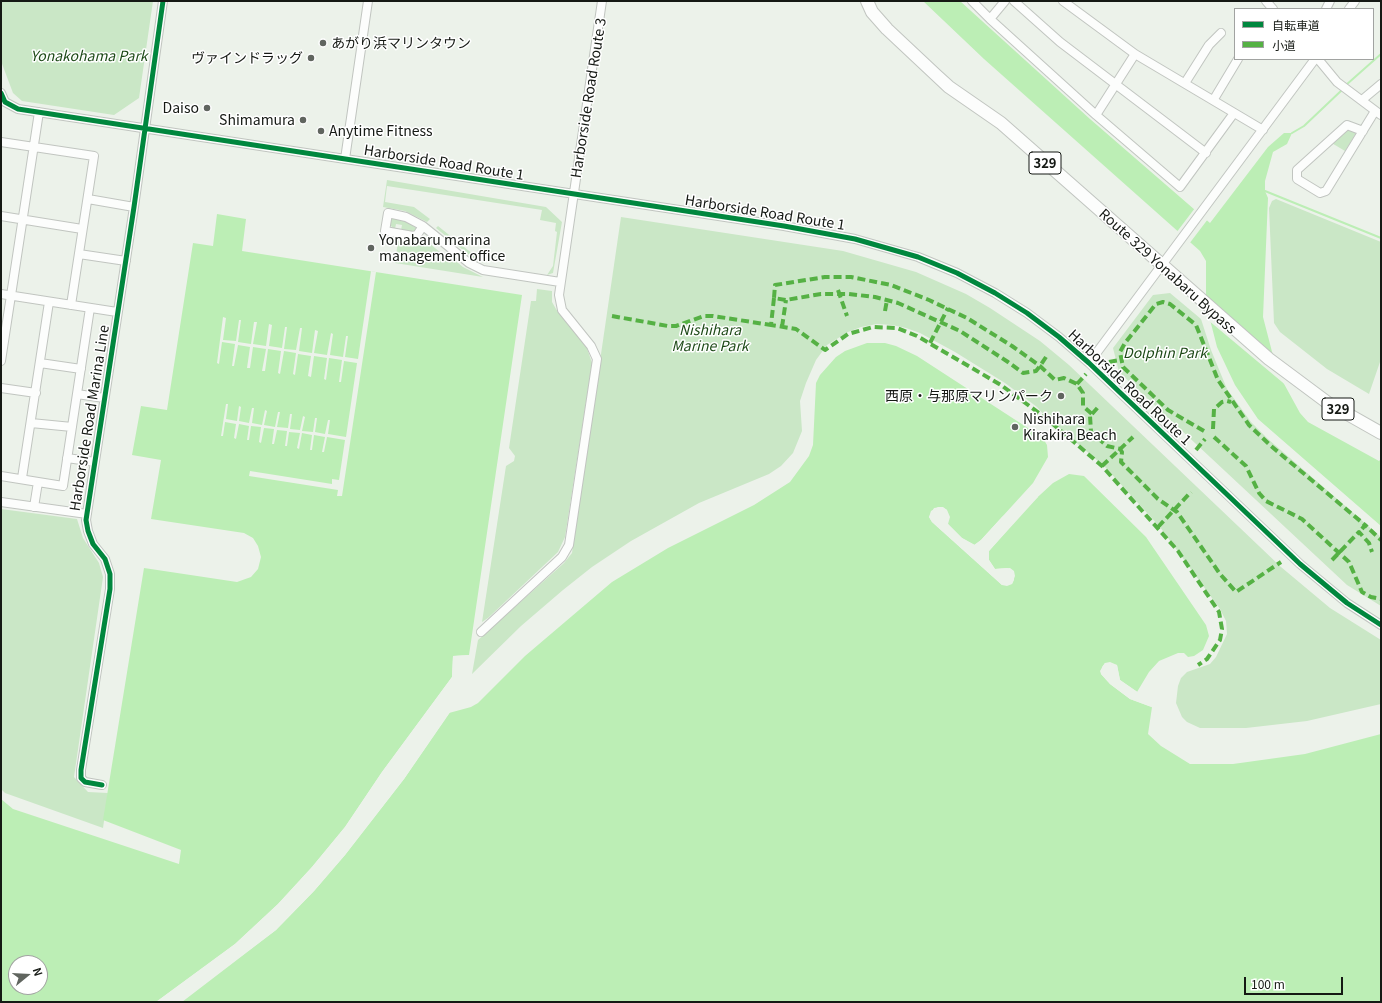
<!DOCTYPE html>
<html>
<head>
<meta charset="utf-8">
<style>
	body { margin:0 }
	#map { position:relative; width:1382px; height:1003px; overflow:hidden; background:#ecf2ea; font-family:Georgia,"Noto Sans JP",serif }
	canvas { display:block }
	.frame { position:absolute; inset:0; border:2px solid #151914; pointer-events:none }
	.legend { position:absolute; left:1234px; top:8px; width:140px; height:52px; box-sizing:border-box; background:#fff; border:1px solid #a1a3a1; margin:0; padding:5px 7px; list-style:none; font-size:12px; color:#151914 }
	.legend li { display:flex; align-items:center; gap:8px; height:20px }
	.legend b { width:20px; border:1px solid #a1a3a1 }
	.north { position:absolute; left:8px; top:955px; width:40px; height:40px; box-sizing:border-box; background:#fff; border:1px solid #a1a3a1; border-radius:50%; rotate:72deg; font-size:11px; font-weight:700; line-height:16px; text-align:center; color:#151914 }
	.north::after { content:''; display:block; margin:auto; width:14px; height:18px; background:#60655f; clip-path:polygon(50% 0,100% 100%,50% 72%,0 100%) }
	.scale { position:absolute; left:1244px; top:977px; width:99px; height:18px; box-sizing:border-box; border:2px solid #151914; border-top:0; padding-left:5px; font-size:12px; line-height:14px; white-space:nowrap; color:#151914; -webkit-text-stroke:3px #fff; paint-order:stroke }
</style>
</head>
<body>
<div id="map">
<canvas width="1382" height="1003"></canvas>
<div class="frame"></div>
<ul class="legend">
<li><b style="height:5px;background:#00873e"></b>自転車道</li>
<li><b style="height:5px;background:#55b144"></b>小道</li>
</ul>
<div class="north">N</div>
<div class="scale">100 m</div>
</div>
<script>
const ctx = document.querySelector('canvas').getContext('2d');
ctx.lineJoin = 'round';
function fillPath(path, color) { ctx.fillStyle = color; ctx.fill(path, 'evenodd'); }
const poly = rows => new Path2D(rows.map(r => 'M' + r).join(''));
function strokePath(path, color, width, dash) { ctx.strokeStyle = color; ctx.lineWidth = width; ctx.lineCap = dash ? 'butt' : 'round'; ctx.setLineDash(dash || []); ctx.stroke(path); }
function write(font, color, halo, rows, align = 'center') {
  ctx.font = font + ' Georgia,"Noto Sans JP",serif'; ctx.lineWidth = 3; ctx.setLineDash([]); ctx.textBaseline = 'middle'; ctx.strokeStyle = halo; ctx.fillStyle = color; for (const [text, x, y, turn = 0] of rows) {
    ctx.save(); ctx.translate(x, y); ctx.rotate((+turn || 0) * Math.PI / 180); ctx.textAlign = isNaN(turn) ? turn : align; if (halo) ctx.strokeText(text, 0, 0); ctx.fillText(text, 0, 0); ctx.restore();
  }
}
const green = poly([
	[1,1,153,1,139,98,114,115,22,101,13,93,1,61],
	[1349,127,1356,133,1345,151,1330,142],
	[387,180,546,207,562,222,553,273,547,275,553,266,557,232,555,231,556,223,540,220,542,210,387,186,385,202,414,207,430,219,427,222,405,211,383,207],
	[1276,199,1381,242,1381,359,1369,394,1327,369,1280,332,1274,323,1269,208,1272,201],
	[621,217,843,251,916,272,966,294,990,308,1040,341,1069,365,1281,567,1330,608,1381,640,1381,704,1307,721,1246,728,1200,728,1187,722,1182,717,1176,703,1178,686,1181,678,1187,672,1210,664,1216,657,1227,634,1226,621,1220,609,1160,527,1105,467,1046,417,1037,407,1005,383,955,352,920,333,906,328,892,325,877,324,861,327,848,332,827,345,816,360,806,383,800,401,802,431,793,453,781,466,769,474,699,503,631,541,592,567,563,590,521,626,472,674,478,640,564,563,572,553],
	[392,218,404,220,416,228,416,230,412,232,401,230,402,225,396,224,395,229,393,228,389,224],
	[438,226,484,263,488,265,473,258,436,228],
	[425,240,446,257,452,258,463,267,483,277,395,263,398,241,412,243],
	[537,289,552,291,552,302,556,309,587,348,592,363,565,537,558,552,488,618,482,622,506,466,514,461,515,456,509,448,531,301,536,301],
	[1170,293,1201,319,1211,350,1227,389,1251,422,1268,439,1381,537,1381,606,1347,585,1119,372,1113,348,1153,295],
	[1,509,77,519,83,538,99,563,103,577,74,777,88,792,108,793,103,828,5,793,1,789]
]);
const water = poly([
	[923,1,960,1,1090,119,1210,223,1268,147,1284,133,1292,133,1287,144,1273,152,1265,181,1265,191,1268,198,1263,317,1277,371,1300,413,1308,422,1379,461,1381,459,1381,526,1258,419,1235,385,1217,347,1206,304,1206,261,1200,251,984,59],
	[217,214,246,219,242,251,522,295,469,655,453,656,452,677,382,772,345,827,312,867,278,904,235,944,156,1002,1,1002,1,799,13,809,179,864,181,850,103,820,144,568,237,582,251,577,258,569,261,557,258,546,253,538,244,533,151,519,161,460,132,455,141,406,167,410,193,243,213,246],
	[16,963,40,963,40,987,16,987],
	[867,343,885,343,896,346,917,356,1034,432,1044,440,1047,445,1048,457,1033,483,981,540,975,545,962,538,948,524,947,510,943,507,938,507,931,511,929,517,932,522,1002,585,1012,584,1015,576,1014,571,1010,568,995,569,989,560,989,551,1028,506,1053,483,1069,474,1084,476,1146,537,1206,625,1209,636,1203,650,1194,656,1188,657,1184,653,1178,653,1159,661,1149,672,1137,692,1120,680,1117,665,1105,663,1102,667,1101,674,1110,684,1130,699,1152,707,1148,734,1161,746,1190,764,1233,764,1305,754,1381,734,1381,1002,182,1002,276,930,314,891,345,855,404,779,449,713,471,707,478,703,525,656,612,582,668,548,754,505,790,482,809,456,813,445,816,383,820,375,836,357,845,351]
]);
const pier = poly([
	[1195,208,1208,219,1189,244,1176,233],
	[371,271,376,272,342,496,337,496,338,490,249,476,250,471,332,484,332,479,339,480,345,440,327,437,324,452,322,452,325,437,314,435,312,450,310,450,312,435,302,433,299,449,297,448,300,433,289,432,287,446,285,446,287,431,277,430,274,444,272,444,274,429,264,428,261,443,259,442,261,427,251,426,249,440,247,440,249,426,239,424,236,439,234,438,236,424,225,422,223,436,221,436,226,404,228,404,226,419,237,421,239,406,241,407,239,421,249,423,252,408,254,408,252,423,262,425,265,410,267,411,264,425,275,427,278,412,280,412,277,427,288,428,290,414,292,414,290,429,300,430,303,416,305,417,302,431,313,432,315,418,317,418,315,432,325,434,328,420,330,420,328,434,346,437,357,363,344,361,341,382,339,382,342,360,329,358,326,380,324,379,327,358,314,356,311,377,308,376,311,356,298,354,295,375,293,374,296,353,284,351,280,374,278,373,281,351,268,349,265,371,262,371,266,349,253,347,250,368,247,368,250,347,238,345,234,366,232,366,235,344,222,342,219,364,217,363,223,317,226,318,223,340,236,341,239,320,241,320,238,342,251,344,254,322,257,322,253,344,266,346,269,324,272,325,269,346,282,348,285,327,287,327,284,349,296,350,300,328,302,328,299,351,312,353,315,330,318,331,314,353,327,355,331,333,333,334,330,355,343,357,346,336,348,336,345,357,358,359],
	[1204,304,1279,370,1288,387,1208,320],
	[1035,497,1038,497,989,551,989,560,995,569,1007,568,1013,571,1014,580,1012,584,1007,586,1002,585,932,522,929,517,934,508,942,507,947,510,950,517,948,524,962,538,974,545,981,540,1002,517,1011,510,983,542,975,547,961,540,946,525,947,517,946,511,942,509,935,510,931,517,933,521,1003,583,1007,584,1012,580,1012,572,1007,570,994,570,987,561,987,551],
	[469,655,469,657,455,658,453,678,383,773,347,829,314,869,280,905,237,946,159,1002,156,1002,235,944,278,904,312,867,345,827,382,772,452,677,453,656],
	[1110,662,1117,665,1120,680,1139,693,1136,694,1118,681,1116,666,1110,664,1106,665,1102,671,1111,683,1131,698,1153,706,1154,708,1130,699,1110,684,1101,674,1100,671,1105,663],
	[451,711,404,779,345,855,314,891,276,930,180,1002,274,928,312,889,343,853,402,778,448,712]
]);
const stream = poly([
	[1346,85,1381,54],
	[1292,133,1304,126,1343,89],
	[1265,191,1381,238]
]);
const minor = poly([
	[972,1,990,19,1096,115,1180,187,1234,113],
	[1014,1,1060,42,1206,153],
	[1063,1,1135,54,1263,130],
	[1266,1,1273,9],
	[1326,9,1330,1],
	[1349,9,1355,1],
	[990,19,1005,1],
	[1318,59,1337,82,1381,115],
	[1185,83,1209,45,1221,33],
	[1,93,5,102,18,109,784,226,855,239,918,257,957,273,995,293,1027,313,1059,337,1089,363,1300,564,1347,603,1381,625],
	[1214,99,1238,59],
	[1362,100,1381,84],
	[1096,115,1135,54],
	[1363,131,1347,125,1297,170,1297,179,1320,193,1326,191,1375,111],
	[1,142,94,156,71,305],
	[345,159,368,1],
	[88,199,134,207],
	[1,216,82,229],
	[423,226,417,235,413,236,385,231,388,213,406,217,423,226,469,263,483,270,560,282],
	[79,254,126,261],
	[1,294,117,312],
	[1,361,39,112],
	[40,363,81,369],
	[1089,363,1315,59],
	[1,388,36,393],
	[77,394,104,398],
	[31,423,72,427],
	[67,458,95,462],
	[1,476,63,486,90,308],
	[22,478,49,302],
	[1,502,87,514],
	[34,507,38,482],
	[481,632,562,557,569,545,597,359,591,346,562,310,559,295,602,1],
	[102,785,85,782,81,778,81,770,110,589,110,574,105,559,93,544,88,531,86,520,134,207,163,1]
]);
const highway = poly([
	[867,1,872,12,887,29,936,75,949,87,1001,123,1269,359,1328,403,1381,433]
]);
const quiet = poly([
	[838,290,847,316],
	[774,298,771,325,796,329,825,350,848,334,873,327,897,328,917,336,1001,385,1047,419,1102,466,1178,551,1219,612,1222,629,1220,640,1207,659,1198,665],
	[885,311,887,300],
	[612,316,668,326,676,326,704,316,713,316,771,325],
	[782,327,786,300],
	[930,343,948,308],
	[1046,357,1040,366,1036,371,1023,373,1008,362,960,331,898,303,875,297,849,294,821,294,786,300,774,298,775,285,825,277,851,277,891,285,929,300,967,318,1012,346,1040,366,1055,380,1064,378,1077,384,1083,393,1083,406,1092,414,1090,416,1091,432,1107,446,1120,449,1122,452,1121,462,1158,499,1177,512,1220,574,1236,592,1281,562],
	[1109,362,1120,360],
	[1077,384,1086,374],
	[1092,414,1100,405],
	[1213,429,1214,409,1222,402,1227,401,1231,402],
	[1204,431,1168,410,1123,367,1120,352,1125,343,1156,304,1163,302,1170,304,1196,325,1218,380,1249,425,1271,446,1365,525],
	[1214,437,1246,466,1259,493,1266,501,1302,519,1349,562,1362,592,1371,597,1381,599],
	[1196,450,1205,439],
	[1102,466,1133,437],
	[1158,527,1191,492],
	[1362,529,1365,525,1381,540],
	[1332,560,1359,532,1369,543,1372,552]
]);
const cycleway = poly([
	[1,93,5,102,18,109,784,226,855,239,918,257,957,273,995,293,1027,313,1059,337,1089,363,1300,564,1347,603,1381,625],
	[102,785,85,782,81,778,81,770,110,589,110,574,105,559,93,544,88,531,86,520,134,207,163,1]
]);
const markers = [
	[323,43,4,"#60655f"],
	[311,58,4,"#60655f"],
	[207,108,4,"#60655f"],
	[303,120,4,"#60655f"],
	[321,131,4,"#60655f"],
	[371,248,4,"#60655f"],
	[1061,396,4,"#60655f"],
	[1015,427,4,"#60655f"]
];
const shields = [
	[1045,163,32],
	[1338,409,32]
];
const shieldNames = [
	["329",1045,163],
	["329",1338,409]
];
const poiNames = [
	["あがり浜マリンタウン",331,43],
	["ヴァインドラッグ",303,58,"right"],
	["Daiso",199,108,"right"],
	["Shimamura",295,120,"right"],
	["Anytime Fitness",329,131],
	["Yonabaru marina",379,240],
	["management office",379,256],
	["西原・与那原マリンパーク",1053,396,"right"],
	["Nishihara",1023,419],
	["Kirakira Beach",1023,435]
];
const parkNames = [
	["Yonakohama Park",89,56],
	["Nishihara",710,330],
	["Marine Park",710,346],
	["Dolphin Park",1165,353]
];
const streetNames = [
	["Harborside Road Route 3",588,98,-81],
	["Harborside Road Route 1",444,162,9],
	["Harborside Road Route 1",765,212,9],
	["Route 329 Yonabaru Bypass",1168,271,42],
	["Harborside Road Route 1",1130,387,43],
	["Harborside Road Marina Line",89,418,-81]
];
fillPath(green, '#cae7c6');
fillPath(water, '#bceeb5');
fillPath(pier, '#ecf2ea');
strokePath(stream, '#bceeb5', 2);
strokePath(minor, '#c1c5c0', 10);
strokePath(highway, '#c1c5c0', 14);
strokePath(minor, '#fcfdfc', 8);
strokePath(highway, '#fcfdfc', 12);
strokePath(quiet, '#55b144', 4, [8, 4]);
strokePath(cycleway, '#00873e', 5);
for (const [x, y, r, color] of markers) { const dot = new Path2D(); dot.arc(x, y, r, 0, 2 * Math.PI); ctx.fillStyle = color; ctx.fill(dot); strokePath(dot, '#fff', 1.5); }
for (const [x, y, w] of shields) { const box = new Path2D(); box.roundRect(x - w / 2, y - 11, w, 22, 3); ctx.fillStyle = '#fff'; ctx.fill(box); strokePath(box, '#151914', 1); }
write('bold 13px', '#151914', null, shieldNames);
write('14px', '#151914', '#fff', poiNames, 'left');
write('italic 14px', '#1c4916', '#fff', parkNames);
write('14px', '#151914', '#fff', streetNames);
</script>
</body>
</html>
